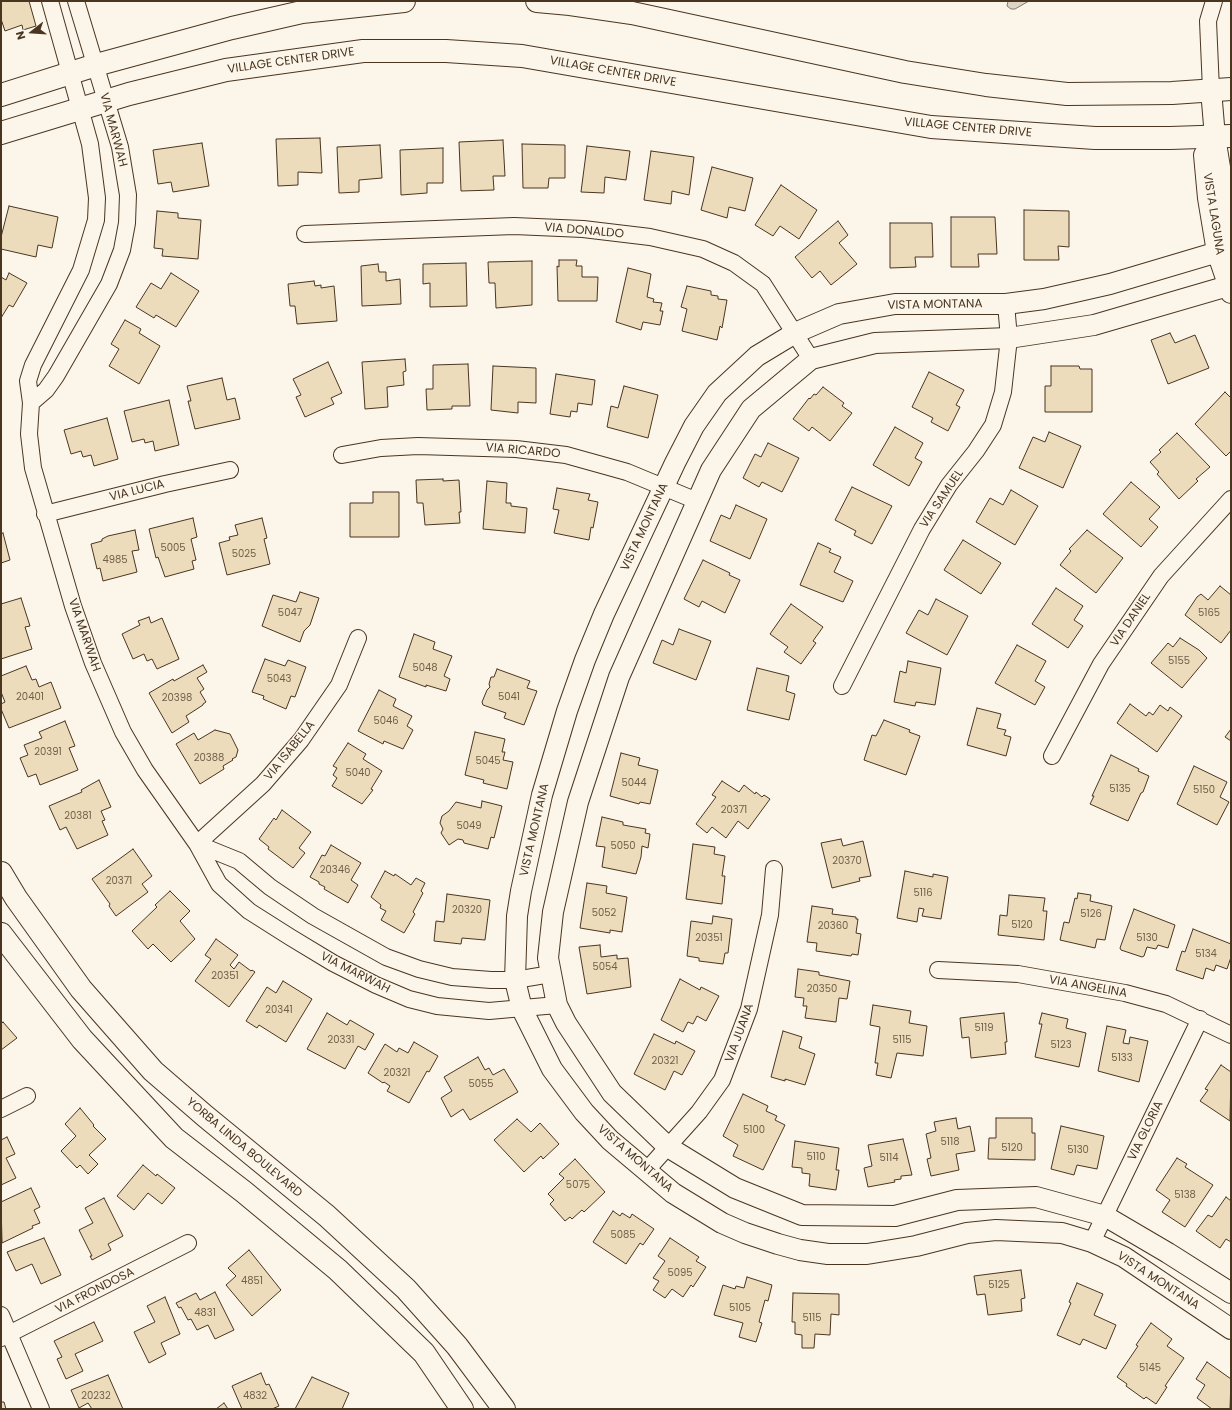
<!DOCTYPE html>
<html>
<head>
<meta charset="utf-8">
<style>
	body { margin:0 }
	#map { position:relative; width:1232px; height:1410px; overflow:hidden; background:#fbf6e9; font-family:Poppins,sans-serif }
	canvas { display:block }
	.frame { position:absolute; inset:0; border:2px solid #4a3520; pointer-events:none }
	.north { position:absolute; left:12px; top:12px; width:40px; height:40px; -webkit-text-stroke:3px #fbf6e9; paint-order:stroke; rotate:253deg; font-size:11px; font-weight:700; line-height:16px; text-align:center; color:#4a3520 }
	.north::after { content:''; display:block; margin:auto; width:14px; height:18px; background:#4a3520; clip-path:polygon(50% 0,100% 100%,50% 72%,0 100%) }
</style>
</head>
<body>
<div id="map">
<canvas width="1232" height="1410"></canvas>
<div class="frame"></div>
<div class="north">N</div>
</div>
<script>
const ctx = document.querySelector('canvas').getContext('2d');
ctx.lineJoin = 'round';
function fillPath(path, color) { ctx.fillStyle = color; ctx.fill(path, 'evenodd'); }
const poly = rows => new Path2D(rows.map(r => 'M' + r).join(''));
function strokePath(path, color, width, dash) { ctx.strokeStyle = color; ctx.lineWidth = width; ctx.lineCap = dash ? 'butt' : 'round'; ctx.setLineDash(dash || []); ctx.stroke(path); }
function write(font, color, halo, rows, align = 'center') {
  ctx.font = font + ' Poppins,sans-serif'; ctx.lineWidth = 3; ctx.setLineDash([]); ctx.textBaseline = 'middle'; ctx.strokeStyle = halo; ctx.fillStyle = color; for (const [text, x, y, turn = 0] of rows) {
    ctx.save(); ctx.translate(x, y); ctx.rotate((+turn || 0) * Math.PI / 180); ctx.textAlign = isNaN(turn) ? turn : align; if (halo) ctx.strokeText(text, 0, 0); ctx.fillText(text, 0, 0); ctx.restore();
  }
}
const water = poly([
	[1008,1,1029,1,1015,9,1011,9,1007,6,1008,1]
]);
const building = poly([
	[1,1,29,1,36,26,23,30,22,25,5,31,1,19,1,1],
	[320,138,322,173,298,172,298,185,278,186,276,139,320,138],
	[503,140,505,176,493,176,494,190,461,191,459,142,503,140],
	[202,143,209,186,173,192,171,182,158,184,153,150,202,143],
	[522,144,565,145,565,178,549,178,548,188,523,188,522,144],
	[380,145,382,178,359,180,359,192,339,193,337,147,380,145],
	[587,146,630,151,626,180,605,177,604,193,581,192,587,146],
	[443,148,443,183,427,183,427,193,401,195,400,150,443,148],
	[651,151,694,157,689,195,672,191,671,204,644,200,651,151],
	[712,167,753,178,745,211,729,207,727,218,701,210,712,167],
	[781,185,817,210,799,239,780,226,773,236,755,225,781,185],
	[9,206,58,217,52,248,38,245,36,257,1,249,1,237,9,206],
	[1024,210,1069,211,1069,247,1058,246,1059,260,1024,260,1024,210],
	[157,211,178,213,178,218,201,220,198,259,162,256,163,249,154,248,157,211],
	[951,217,995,217,997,254,978,254,979,267,951,267,951,217],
	[838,221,848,235,839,243,857,264,831,285,820,271,812,278,795,257,838,221],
	[890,223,932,223,933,257,915,257,916,267,890,268,890,223],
	[559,260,577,260,576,266,582,266,582,277,598,277,597,301,558,301,557,266,559,267,559,260],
	[532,261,532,305,496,308,495,283,489,283,488,262,532,261],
	[466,263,467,306,430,307,430,283,423,284,423,264,466,263],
	[378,264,379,272,386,272,386,281,400,279,401,304,362,306,361,266,378,264],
	[628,268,651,274,647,297,654,299,653,302,662,303,660,311,663,311,660,325,643,322,641,330,616,322,628,268],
	[9,273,27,283,13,307,9,305,1,318,1,277,6,280,9,273],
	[171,273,199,291,176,327,156,315,154,318,136,307,151,283,161,289,171,273],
	[314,281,315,286,321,285,321,288,334,286,337,321,297,324,295,306,290,306,288,284,314,281],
	[687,286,711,291,711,295,718,296,718,299,727,300,722,328,720,326,717,340,682,331,687,309,681,307,687,286],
	[125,320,141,329,139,333,160,346,139,384,109,366,119,349,111,344,125,320],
	[1170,333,1175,343,1195,335,1209,368,1168,384,1151,340,1170,333],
	[405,359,406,371,403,372,404,385,387,387,388,407,365,409,362,362,405,359],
	[328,362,342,393,331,398,334,404,305,417,296,397,301,395,293,379,328,362],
	[468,364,470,406,452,406,452,409,427,410,426,389,433,389,433,365,468,364],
	[493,366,536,368,536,403,518,402,518,413,491,410,493,366],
	[1051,366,1079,366,1080,369,1092,369,1092,412,1045,412,1045,386,1051,386,1051,366],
	[929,372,964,390,956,405,960,407,948,431,931,422,933,418,912,407,929,372],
	[556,374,595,380,592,405,578,403,577,412,571,411,570,417,550,414,556,374],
	[222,378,227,400,235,398,240,419,195,429,188,401,191,401,187,386,222,378],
	[624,386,658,395,648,438,607,427,611,406,618,408,624,386],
	[823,387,844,403,842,406,852,413,830,441,812,427,809,431,793,419,809,398,810,399,814,394,816,395,823,387],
	[1225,392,1231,398,1231,451,1226,456,1195,424,1225,392],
	[169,400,179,445,155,451,153,441,145,443,144,439,132,442,124,411,169,400],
	[107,418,118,459,94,466,91,455,83,457,81,451,71,454,64,430,107,418],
	[895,427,923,443,915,458,922,462,909,486,873,465,895,427],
	[1049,432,1081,446,1063,488,1019,468,1033,437,1045,442,1049,432],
	[1177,433,1210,467,1196,479,1198,481,1179,499,1157,474,1159,472,1150,462,1161,452,1159,450,1177,433],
	[768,443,799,458,782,492,762,482,759,487,743,478,755,454,761,457,768,443],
	[443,479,443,481,459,480,461,512,459,512,460,523,425,525,423,503,417,503,416,480,443,479],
	[487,481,507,483,506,503,511,503,511,506,527,508,525,533,483,529,487,481],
	[1131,482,1160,507,1149,519,1158,527,1141,547,1103,514,1131,482],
	[852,487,892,506,872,544,854,535,856,531,835,520,852,487],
	[557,488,590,494,588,500,598,502,593,528,591,527,589,540,554,533,559,510,553,509,557,488],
	[1011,490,1038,506,1015,545,976,522,990,498,1003,505,1011,490],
	[373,492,399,492,399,537,350,537,350,503,373,503,373,492],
	[736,505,767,519,750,559,710,541,721,515,730,519,736,505],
	[193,518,197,537,191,539,196,560,192,561,194,569,165,577,158,557,156,558,149,529,193,518],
	[262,518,267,538,264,539,270,564,227,575,219,543,230,540,229,537,238,535,235,525,262,518],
	[135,530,139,550,132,551,137,572,103,581,100,568,97,569,91,544,102,541,102,539,108,536,135,530],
	[1087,530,1123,558,1096,593,1060,565,1071,551,1069,549,1087,530],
	[3,533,10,560,1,563,1,534,3,533],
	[963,540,1001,563,981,594,944,570,963,540],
	[818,543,831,549,829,552,841,557,834,572,853,581,843,602,800,585,818,543],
	[703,560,730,573,729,575,740,580,725,613,702,601,699,607,684,599,703,560],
	[1220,586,1231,595,1231,630,1221,643,1185,615,1197,597,1201,594,1208,600,1220,586],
	[1056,588,1083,606,1074,620,1083,626,1068,648,1032,624,1056,588],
	[300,592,319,598,310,625,304,631,300,642,262,626,273,595,296,602,300,592],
	[21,598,30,626,25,627,32,649,1,659,1,604,21,598],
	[936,599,968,616,947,655,906,633,919,610,928,615,936,599],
	[791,604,823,627,813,641,816,643,801,664,784,652,788,647,770,634,791,604],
	[149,617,151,623,162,618,179,659,157,669,152,659,147,661,144,654,133,659,122,634,140,625,138,621,149,617],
	[679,629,711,641,696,680,653,663,662,640,673,645,679,629],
	[414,634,435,642,433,649,452,656,444,676,450,679,446,691,426,685,426,687,399,677,414,634],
	[1180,638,1199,650,1207,658,1182,688,1151,663,1168,643,1173,647,1180,638],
	[1017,645,1046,661,1035,681,1045,687,1035,705,995,683,1017,645],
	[265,659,285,666,288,660,306,667,295,697,291,696,286,709,263,699,264,696,252,692,265,659],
	[908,661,941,668,935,705,916,702,915,706,894,702,900,671,906,673,908,661],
	[203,665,207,672,197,678,204,689,200,692,206,702,203,704,203,705,186,716,189,722,172,733,149,693,173,679,174,681,203,665],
	[26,666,32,680,36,679,39,687,51,682,61,708,9,728,1,709,1,704,5,702,1,692,1,676,26,666],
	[757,668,789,676,786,691,795,694,789,720,747,710,757,668],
	[497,669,530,681,527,688,537,691,524,725,504,718,506,713,483,705,482,702,487,690,490,687,489,684,491,677,494,677,497,669],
	[379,690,396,699,393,706,412,716,407,726,413,730,403,749,384,741,383,744,358,731,379,690],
	[1130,704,1146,716,1149,712,1153,715,1160,705,1168,711,1170,707,1182,716,1157,752,1117,723,1130,704],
	[977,708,1001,714,997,728,1006,730,1004,735,1011,737,1006,756,967,745,977,708],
	[884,720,910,730,909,732,920,736,906,775,864,760,872,735,876,736,884,720],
	[65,721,75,746,69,748,78,770,40,785,36,774,28,777,20,758,28,755,24,745,42,738,39,732,65,721],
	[1231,729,1231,741,1225,737,1231,729],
	[215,730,230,734,238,750,236,757,232,759,233,760,223,766,224,769,200,784,176,744,194,733,198,740,215,730],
	[475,732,505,739,502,752,505,752,503,760,513,762,507,789,483,783,484,780,465,775,475,732],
	[348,743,366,754,363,759,382,771,371,789,373,790,362,804,332,786,337,778,333,775,337,768,333,766,348,743],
	[621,753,640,758,638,765,658,770,650,804,640,802,639,804,610,796,621,753],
	[1111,755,1139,769,1138,771,1149,776,1143,792,1141,793,1128,821,1090,804,1094,796,1092,796,1111,755],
	[1194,766,1227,782,1220,797,1229,802,1217,825,1177,804,1194,766],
	[99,780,111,807,101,811,105,820,102,821,108,835,77,849,66,827,60,830,49,806,82,792,81,790,99,780],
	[722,781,739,792,744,785,755,794,756,792,762,797,764,795,770,799,748,829,738,821,726,838,712,827,707,833,696,824,716,797,712,795,722,781],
	[482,801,502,806,494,838,491,837,488,849,464,843,463,840,458,839,449,845,441,833,443,829,440,823,442,816,449,811,456,802,481,808,482,801],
	[282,810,311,832,299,848,305,853,293,868,268,849,269,847,259,839,274,818,276,820,282,810],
	[602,817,623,822,623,825,646,829,645,833,650,834,648,848,642,846,641,857,636,874,602,867,605,847,596,846,602,817],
	[841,839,843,846,863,841,871,876,859,878,860,881,832,888,821,843,841,839],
	[693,844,715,847,714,854,725,856,722,876,725,876,722,904,686,899,693,844],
	[331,845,361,863,351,880,358,885,348,903,324,889,325,887,319,884,319,882,310,877,322,855,325,856,331,845],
	[133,849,152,876,142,884,148,892,116,916,109,906,110,904,92,879,133,849],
	[385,871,394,876,395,874,411,885,416,878,425,883,421,891,423,893,413,912,415,914,404,933,381,920,386,911,380,908,381,905,371,897,385,871],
	[905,871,933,877,933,874,948,877,941,919,922,916,924,909,919,908,917,922,897,918,905,871],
	[587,883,607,886,606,893,627,897,622,932,610,930,610,933,580,928,587,883],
	[170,891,190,911,180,921,195,939,171,962,153,944,148,949,132,931,157,907,155,905,170,891],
	[1078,893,1091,895,1090,901,1112,906,1105,940,1097,939,1095,948,1060,940,1064,922,1069,923,1075,898,1077,899,1078,893],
	[447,894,490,900,485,940,462,938,461,944,434,941,436,921,444,922,447,894],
	[1009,895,1045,898,1043,911,1047,911,1044,940,998,935,1000,915,1007,916,1009,895],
	[812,906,833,909,832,914,856,917,856,919,858,919,856,933,861,934,858,955,852,954,851,956,816,951,817,943,807,942,812,906],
	[1134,909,1175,925,1168,948,1158,945,1156,949,1147,947,1144,956,1142,957,1121,950,1120,948,1134,909],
	[713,916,732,919,728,953,725,953,723,964,699,961,699,958,687,956,691,921,712,924,713,916],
	[1193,929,1231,944,1231,957,1227,969,1216,965,1214,971,1206,968,1203,979,1176,970,1182,951,1185,952,1193,929],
	[216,939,238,955,230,965,234,969,239,962,251,971,252,970,255,972,229,1007,195,981,211,959,205,955,216,939],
	[600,945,601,957,617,955,617,959,628,958,631,987,587,994,579,947,600,945],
	[798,969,819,972,819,975,850,981,847,999,839,998,836,1022,805,1018,807,1006,803,1006,804,998,795,997,798,969],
	[680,979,700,990,701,987,719,996,706,1021,697,1016,693,1024,688,1022,683,1032,661,1020,680,979],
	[283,981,312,999,286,1042,259,1025,257,1028,246,1021,267,987,276,993,283,981],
	[873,1005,911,1011,909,1023,927,1026,923,1056,897,1053,891,1078,876,1075,878,1063,875,1063,880,1027,870,1025,873,1005],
	[327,1013,347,1025,350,1020,374,1034,365,1050,358,1046,345,1069,307,1049,327,1013],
	[1004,1013,1007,1042,1005,1042,1006,1054,971,1058,969,1037,962,1038,960,1018,1004,1013],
	[1042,1013,1068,1019,1066,1028,1086,1033,1079,1067,1035,1057,1042,1024,1039,1024,1042,1013],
	[3,1022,17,1038,1,1050,1,1024,3,1022],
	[1107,1026,1126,1030,1123,1043,1129,1044,1130,1037,1148,1041,1139,1082,1098,1071,1107,1026],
	[783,1031,802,1037,799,1048,815,1054,805,1085,785,1079,785,1081,771,1077,783,1031],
	[654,1034,675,1044,676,1041,695,1051,682,1075,674,1071,665,1090,634,1074,654,1034],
	[414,1042,438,1056,429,1072,427,1071,409,1103,387,1091,390,1086,384,1082,383,1083,368,1073,385,1044,397,1052,399,1048,408,1053,414,1042],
	[478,1057,485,1070,489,1068,493,1075,504,1069,518,1092,470,1120,463,1109,451,1117,441,1098,452,1091,444,1077,478,1057],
	[1221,1065,1231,1072,1230,1121,1200,1101,1208,1090,1205,1089,1221,1065],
	[743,1094,768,1106,766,1111,777,1116,775,1120,785,1125,763,1170,733,1156,738,1145,723,1136,743,1094],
	[80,1108,94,1125,93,1126,106,1139,89,1155,98,1164,88,1174,80,1165,77,1168,61,1151,76,1136,65,1124,80,1108],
	[956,1118,958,1129,970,1126,975,1151,956,1154,959,1170,931,1176,927,1159,931,1158,926,1134,936,1131,934,1122,956,1118],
	[996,1118,1032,1118,1032,1133,1035,1133,1035,1160,988,1159,989,1138,996,1138,996,1118],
	[517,1119,531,1132,540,1123,559,1144,543,1159,541,1156,524,1172,494,1140,517,1119],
	[1061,1126,1104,1136,1097,1169,1077,1165,1074,1175,1051,1169,1061,1126],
	[7,1137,15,1154,6,1158,16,1178,1,1185,1,1140,7,1137],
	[903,1139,912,1175,901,1176,901,1179,894,1180,895,1182,868,1187,864,1168,872,1166,868,1145,903,1139],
	[795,1141,839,1148,836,1170,839,1170,836,1190,809,1186,810,1174,802,1173,802,1168,792,1167,795,1141],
	[1177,1158,1187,1164,1185,1167,1213,1185,1185,1227,1162,1212,1170,1200,1156,1190,1177,1158],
	[575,1159,605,1192,584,1212,582,1210,572,1219,570,1217,565,1221,550,1204,554,1200,548,1194,564,1178,559,1174,575,1159],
	[143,1165,156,1176,157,1174,175,1188,162,1204,148,1193,134,1210,117,1196,143,1165],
	[31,1188,40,1207,34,1210,40,1223,32,1226,33,1228,2,1243,1,1202,31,1188],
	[1226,1197,1231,1201,1231,1242,1226,1239,1220,1248,1196,1231,1208,1215,1212,1217,1226,1197],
	[104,1198,123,1236,108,1244,111,1250,92,1260,90,1256,92,1256,79,1230,93,1223,85,1208,104,1198],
	[613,1211,620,1216,622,1213,630,1218,632,1214,654,1229,643,1245,640,1243,626,1264,593,1242,613,1211],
	[44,1238,61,1275,41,1284,32,1264,16,1271,7,1252,44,1238],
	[670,1238,699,1257,696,1261,706,1267,693,1287,691,1285,683,1297,672,1289,665,1298,653,1290,659,1281,653,1278,665,1261,658,1256,670,1238],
	[249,1250,281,1290,252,1316,226,1285,236,1276,228,1268,249,1250],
	[1021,1270,1025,1298,1021,1299,1022,1311,988,1315,985,1294,977,1295,974,1276,1021,1270],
	[747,1277,772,1285,768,1301,765,1300,759,1322,762,1323,756,1342,739,1337,743,1323,714,1315,723,1285,735,1289,736,1286,744,1288,747,1277],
	[1077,1283,1103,1294,1094,1315,1116,1325,1106,1349,1083,1339,1080,1345,1057,1335,1071,1303,1069,1302,1077,1283],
	[215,1292,234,1330,215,1339,208,1325,197,1330,191,1319,188,1320,181,1307,179,1308,176,1303,196,1293,200,1300,215,1292],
	[793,1293,839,1294,839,1315,831,1314,830,1335,815,1334,814,1348,802,1348,802,1335,795,1334,795,1322,792,1322,793,1293],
	[165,1297,180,1334,161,1343,166,1354,149,1363,134,1332,155,1322,147,1306,165,1297],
	[94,1322,103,1341,75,1354,83,1371,66,1379,57,1359,62,1357,54,1341,94,1322],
	[1151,1323,1172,1339,1167,1346,1184,1358,1165,1386,1167,1387,1156,1404,1146,1397,1144,1399,1126,1386,1127,1384,1117,1377,1138,1346,1136,1345,1151,1323],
	[1207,1362,1231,1379,1230,1409,1212,1409,1197,1398,1205,1385,1196,1379,1207,1362],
	[261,1373,266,1385,269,1384,279,1406,272,1409,242,1409,232,1386,261,1373],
	[108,1375,123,1409,92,1409,88,1403,79,1408,71,1390,108,1375],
	[312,1377,349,1393,342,1409,295,1409,312,1377],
	[1,1402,4,1402,6,1409,1,1409,1,1402],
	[224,1403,228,1409,216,1409,224,1403]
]);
const minor = poly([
	[50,1,90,144,97,198,96,220,81,270,33,365,28,381,31,403,29,434,33,468,73,606,93,663,123,732,145,770,197,844,219,884,249,911,290,937,333,963,376,985,409,999,437,1006,489,1011,557,1005],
	[1211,90,1208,21,1214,1],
	[305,234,514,226,583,229,650,237,703,249,734,263,763,284,811,359],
	[31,403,46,390,56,376,109,284,122,250,127,223,128,195,120,147,76,1],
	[342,455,381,448,418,446,516,449,566,455,627,472,697,501],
	[45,514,165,484,230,470],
	[842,686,922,529,949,485,976,451,993,425,1003,392,1009,338,1006,304],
	[1052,756,1101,664,1161,576,1231,499],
	[197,844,239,861,270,887,313,916,386,957,419,969,452,977,491,980,515,980,551,974],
	[197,844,263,784,301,740,339,685,358,638],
	[938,970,1018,974,1125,993,1166,1004,1231,1035],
	[1,1109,27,1096],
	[646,1171,699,1112,722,1080,749,1009,770,915,774,869],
	[1092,1242,1200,1019],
	[1,1315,41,1409],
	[1,1338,188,1243]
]);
const tertiary = poly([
	[1211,90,1215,137,1231,234],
	[1215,137,1204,155,1208,198,1217,252,1231,293],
	[1231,248,1110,284,1044,299,1006,304,895,304,839,314,795,333,757,356,717,393,694,426,675,463,604,614,585,660,567,711,542,795,521,891,517,916,515,980,522,1009,552,1069,584,1112,610,1140,673,1193,722,1223,745,1233,778,1244,800,1250,828,1254,867,1254,916,1246,967,1233,996,1230,1062,1233,1092,1242,1124,1257,1231,1329],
	[1231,285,1094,325,1009,338,875,343,811,359,751,409,711,470,619,677,578,802,553,912,548,958,557,1005,566,1023,612,1093,668,1147,735,1188,802,1215,895,1216,957,1200,1036,1197,1105,1216,1168,1253,1231,1293]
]);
const secondary = poly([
	[537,1,570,4,632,13,905,72,986,85,1067,94,1172,93,1231,89],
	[1,95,96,65,232,28,302,12,404,1],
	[1,133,129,94,226,70,363,51,446,51,522,56,931,127,1095,138,1170,138,1231,136]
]);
const primary = poly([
	[1,873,16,898,81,989,153,1071,205,1116,327,1216,406,1289,457,1346,504,1409],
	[1,934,82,1039,174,1138,244,1192,338,1270,424,1353,462,1409]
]);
const numberNames = [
	["5005",173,548],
	["5025",244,554],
	["4985",115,560],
	["5047",290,613],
	["5165",1209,613],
	["5155",1179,661],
	["5048",425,668],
	["5043",279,679],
	["20401",30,697],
	["5041",509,697],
	["20398",177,698],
	["5046",386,721],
	["20391",48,752],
	["20388",209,758],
	["5045",488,761],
	["5040",358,773],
	["5044",634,783],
	["5135",1120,789],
	["5150",1204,790],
	["20371",734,810],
	["20381",78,816],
	["5049",469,826],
	["5050",623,846],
	["20370",847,861],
	["20346",335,870],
	["20371",119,881],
	["5116",923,893],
	["20320",467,910],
	["5052",604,913],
	["5126",1091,914],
	["5120",1022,925],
	["20360",833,926],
	["20351",709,938],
	["5130",1147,938],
	["5134",1206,954],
	["5054",605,967],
	["20351",225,976],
	["20350",822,989],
	["20341",279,1010],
	["5119",984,1028],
	["20331",341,1040],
	["5115",902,1040],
	["5123",1061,1045],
	["5133",1122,1058],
	["20321",665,1061],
	["20321",397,1073],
	["5055",481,1084],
	["5100",754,1130],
	["5118",950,1142],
	["5120",1012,1148],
	["5130",1078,1150],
	["5110",816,1157],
	["5114",889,1158],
	["5075",578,1185],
	["5138",1185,1195],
	["5085",623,1235],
	["5095",680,1273],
	["4851",252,1281],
	["5125",999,1285],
	["5105",740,1308],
	["4831",205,1313],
	["5115",812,1318],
	["5145",1150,1368],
	["20232",96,1396],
	["4832",255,1396]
];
const streetNames = [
	["VILLAGE CENTER DRIVE",291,61,-8],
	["VILLAGE CENTER DRIVE",613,72,10],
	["VILLAGE CENTER DRIVE",968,128,5],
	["VIA MARWAH",113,130,75],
	["VISTA LAGUNA",1213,214,81],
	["VIA DONALDO",584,231,5],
	["VISTA MONTANA",935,305,-1],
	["VIA RICARDO",523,451,5],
	["VIA LUCIA",137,491,-14],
	["VIA SAMUEL",942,499,-56],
	["VISTA MONTANA",645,527,-65],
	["VIA DANIEL",1131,620,-56],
	["VIA MARWAH",84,635,71],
	["VIA ISABELLA",290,751,-51],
	["VISTA MONTANA",535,830,-77],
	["VIA MARWAH",355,973,27],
	["VIA ANGELINA",1088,987,10],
	["VIA JUANA",740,1033,-70],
	["VIA GLORIA",1146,1131,-64],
	["YORBA LINDA BOULEVARD",244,1148,40],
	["VISTA MONTANA",635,1159,41],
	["VISTA MONTANA",1158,1281,33],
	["VIA FRONDOSA",95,1291,-27]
];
fillPath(water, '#dcd4c6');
strokePath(water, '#887966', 1);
fillPath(building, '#ecdcbc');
strokePath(building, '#4a3520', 1);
strokePath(minor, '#4a3520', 18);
strokePath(tertiary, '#4a3520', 22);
strokePath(secondary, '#4a3520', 24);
strokePath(primary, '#4a3520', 24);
strokePath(minor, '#fbf6e9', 16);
strokePath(tertiary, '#fbf6e9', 20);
strokePath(secondary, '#fbf6e9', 22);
strokePath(primary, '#fbf6e9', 22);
write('10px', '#725f47', null, numberNames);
write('12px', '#4a3520', '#fbf6e9', streetNames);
</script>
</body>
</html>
